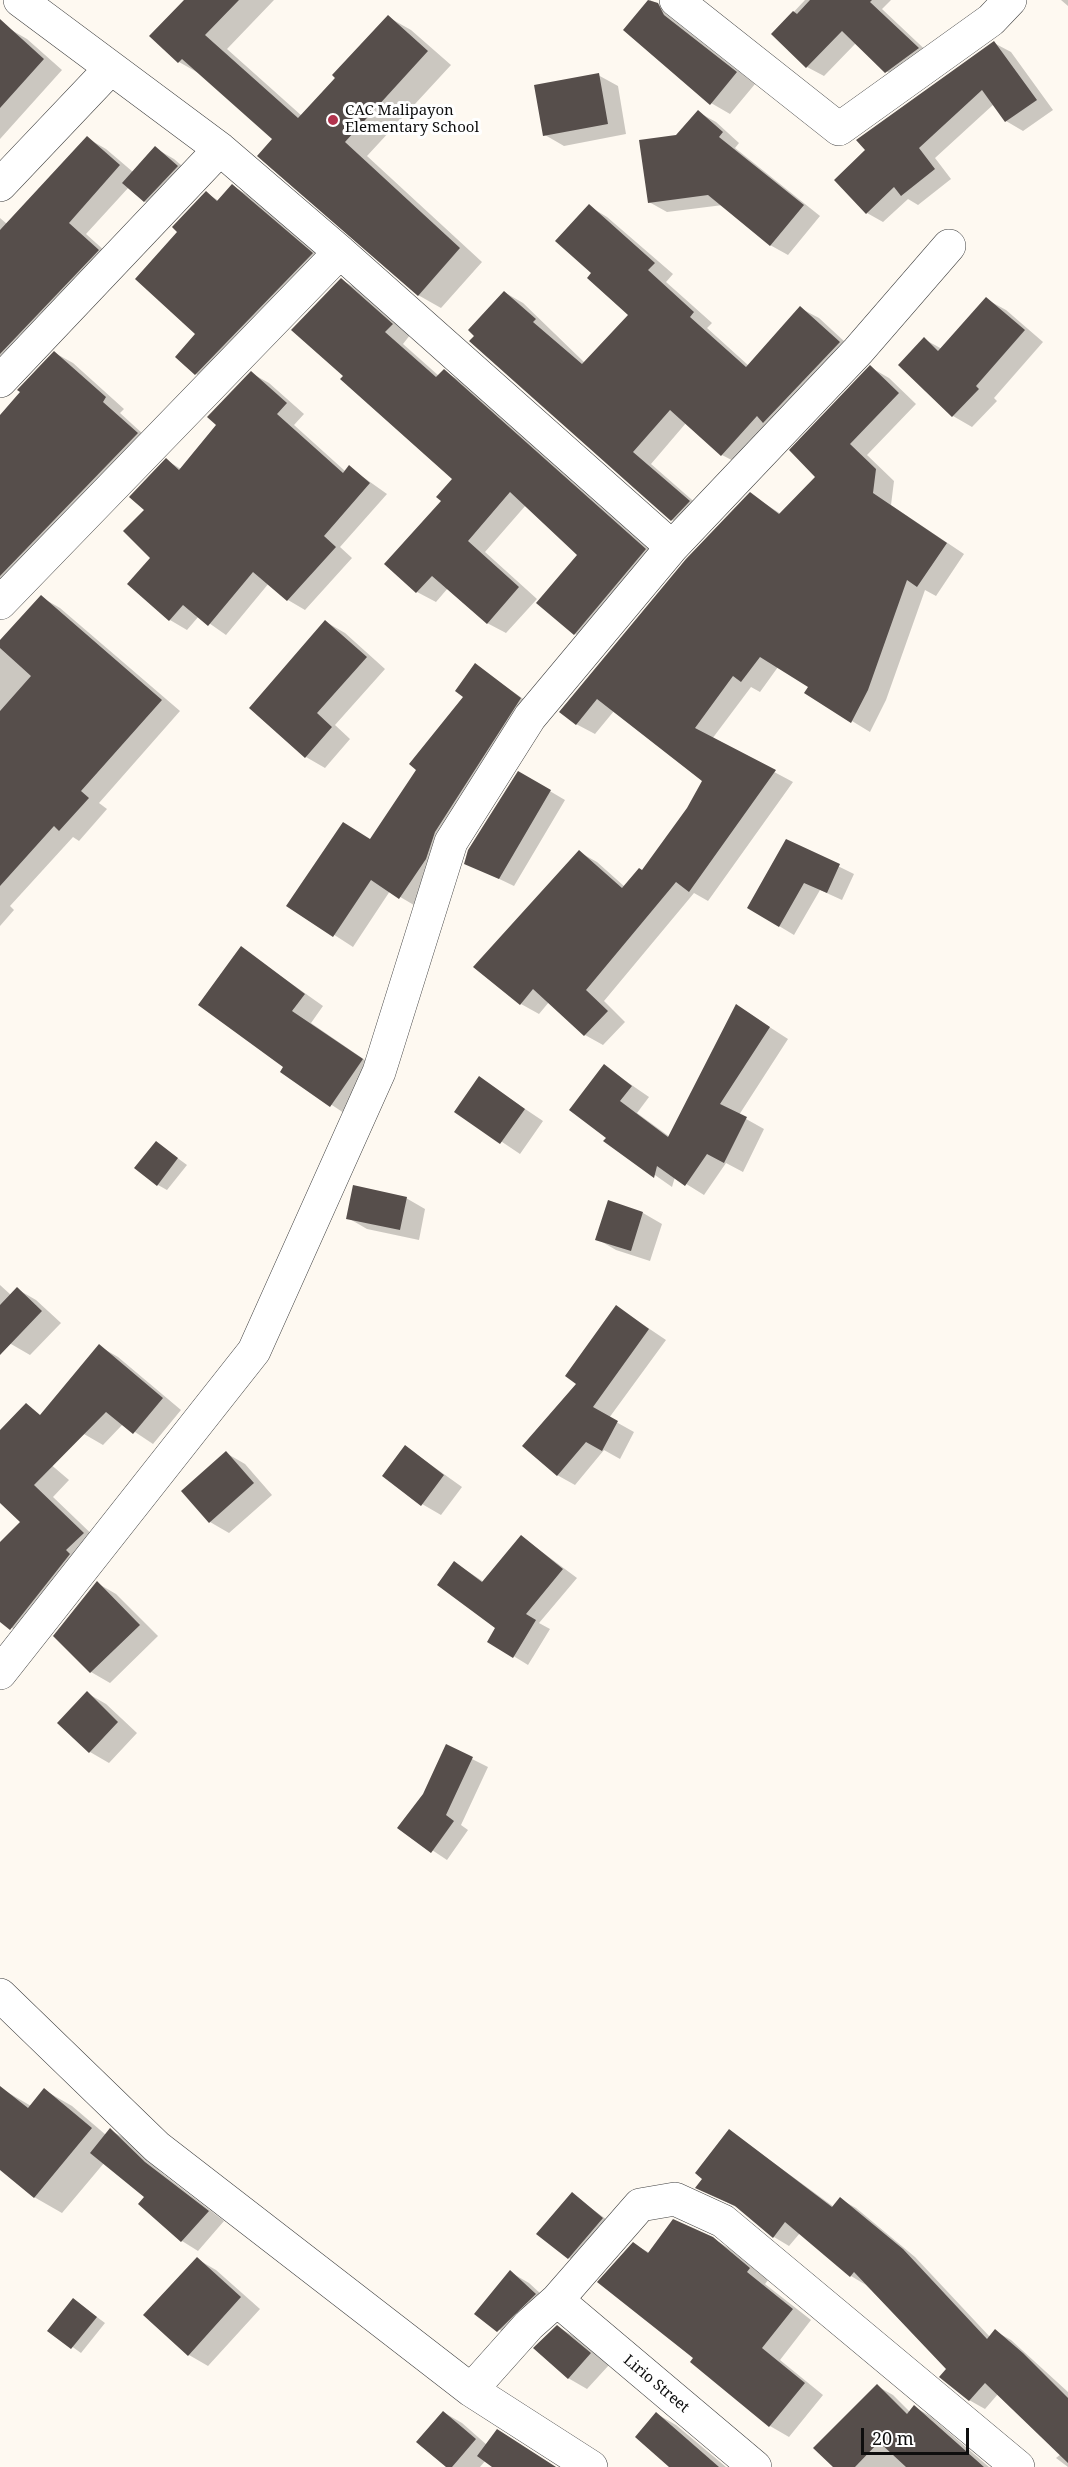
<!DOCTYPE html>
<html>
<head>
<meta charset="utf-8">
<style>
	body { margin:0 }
	#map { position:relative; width:1068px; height:2467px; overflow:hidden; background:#fef9f1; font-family:"Noto Serif",serif }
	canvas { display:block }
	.scale { position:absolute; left:861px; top:2428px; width:108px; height:27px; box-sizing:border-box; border:3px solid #0e0e0e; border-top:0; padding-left:8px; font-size:18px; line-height:21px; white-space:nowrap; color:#0e0e0e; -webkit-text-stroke:4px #fff; paint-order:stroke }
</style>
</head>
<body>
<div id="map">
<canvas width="1068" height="2467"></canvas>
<div class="scale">20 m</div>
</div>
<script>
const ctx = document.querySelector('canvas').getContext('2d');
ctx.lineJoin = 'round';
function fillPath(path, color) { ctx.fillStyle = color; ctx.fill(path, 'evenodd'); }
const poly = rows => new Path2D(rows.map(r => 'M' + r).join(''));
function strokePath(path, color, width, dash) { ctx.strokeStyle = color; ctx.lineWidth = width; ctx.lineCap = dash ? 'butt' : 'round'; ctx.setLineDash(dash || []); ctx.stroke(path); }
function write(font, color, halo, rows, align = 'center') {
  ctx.font = font + ' "Noto Serif",serif'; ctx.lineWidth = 6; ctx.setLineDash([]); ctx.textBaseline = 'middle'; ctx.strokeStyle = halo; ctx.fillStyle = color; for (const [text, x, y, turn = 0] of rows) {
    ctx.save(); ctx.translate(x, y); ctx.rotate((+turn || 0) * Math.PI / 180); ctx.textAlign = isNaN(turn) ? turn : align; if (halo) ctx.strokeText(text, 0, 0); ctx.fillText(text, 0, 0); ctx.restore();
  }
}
const shadow = poly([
	[186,0,274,0,227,49,302,116,388,17,411,30,451,65,367,156,482,262,441,308,418,295,274,139,202,75,179,62],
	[650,0,670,10,677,15,683,27,755,84,730,114,711,103,625,30],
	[805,0,891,0,882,9,935,59,903,81,886,71,856,43,824,76,807,67,773,34],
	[1061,0,1068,0,1068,6],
	[8,28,27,39,62,70,0,139,0,37],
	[994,43,1011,52,1053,110,1023,131,1006,121,994,104,935,158,951,179,918,205,908,199,883,222,867,213],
	[598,75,618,86,626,134,564,146,545,135],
	[698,112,716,122,739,143,735,148,820,216,788,255,770,245,723,205,667,212,649,202,677,136],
	[87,138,106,149,133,172,155,148,174,159,196,178,164,212,144,201,129,187,86,234,116,261,0,370,0,218,7,224],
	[232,186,250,196,330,265,214,384,196,374,198,334,179,232,206,193,219,201],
	[589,206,607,217,673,274,666,282,712,323,707,328,749,366,800,308,819,318,858,354,741,465,722,455,686,423,651,464,707,513,690,530,672,520,504,292,523,303,585,363,631,315,593,273],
	[341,280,360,290,410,335,403,344,439,376,444,371,462,382,663,560,593,644,575,634,579,555,526,505,485,552,537,599,506,633,487,623,448,588,436,602,417,592,386,564,443,501,454,479,345,376],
	[986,299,1006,310,1043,342,994,398,997,401,972,427,953,416,924,339,942,349],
	[55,353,73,363,124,409,120,413,155,445,0,588,0,416],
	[870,367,889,378,916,404,867,455,894,481,891,505,964,554,936,596,925,590,886,700,870,732,806,693,810,686,778,667,760,692,751,687,712,739,793,782,708,901,694,893,604,1001,625,1022,603,1045,585,1035,549,1002,539,1014,521,1004,579,852,597,862,625,887,643,872,689,809,704,780,614,711,595,734,576,724,750,494,781,514,817,477],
	[251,373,269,383,304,414,294,425,345,471,349,467,387,494,340,547,352,558,305,610,288,600,269,583,226,635,199,616,187,630,170,620,152,558,146,510,166,460,181,469,218,425],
	[41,597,60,608,180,711,99,803,107,809,79,841,73,837,10,906,14,910,0,926,0,642],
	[326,622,345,633,385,669,335,725,350,739,325,768,306,757],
	[475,665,539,710,419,908,390,891,353,947,288,905,376,845,465,697],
	[519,773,565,800,514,886,466,863],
	[787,841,854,874,842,900,820,890,794,935,749,908],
	[241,948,323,1006,311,1023,381,1071,350,1117,282,1072,285,1067],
	[754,1017,788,1039,739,1115,764,1129,743,1172,726,1163,704,1195,675,1177,672,1187,605,1140,608,1137,604,1066,649,1097,637,1113,670,1137],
	[479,1078,543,1121,520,1154,456,1111],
	[157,1143,187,1165,167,1190,158,1185],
	[406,1198,425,1209,419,1240,367,1229,348,1218],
	[643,1213,662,1224,650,1261,616,1250,597,1239],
	[0,1285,11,1295,17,1289,36,1300,61,1323,30,1355,11,1344,0,1333],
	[617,1307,666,1340,609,1418,634,1432,620,1459,604,1450,575,1485,557,1475,579,1384],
	[99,1346,118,1357,181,1410,153,1444,123,1424,103,1445,84,1434],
	[0,1432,22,1440,69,1480,53,1497,102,1544,30,1640,0,1620,0,1544,22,1522,0,1501],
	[406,1447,462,1487,441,1515,422,1504],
	[226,1453,245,1464,272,1495,229,1533,210,1522],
	[522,1537,577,1578,539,1623,550,1629,528,1665,489,1641,497,1627,455,1563,484,1582],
	[97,1583,116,1594,158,1636,110,1683,91,1672],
	[87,1693,106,1704,137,1733,109,1763,90,1752,59,1723],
	[446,1746,488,1767,461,1825,468,1830,447,1860,399,1828,424,1795],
	[2,2089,31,2106,44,2090,72,2106,106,2135,110,2130,126,2139,162,2173,224,2221,198,2251,182,2241,140,2204,146,2197,104,2163,62,2213,34,2197,0,2168],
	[730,2131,834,2207,840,2199,856,2208,915,2257,990,2337,995,2331,1011,2340,1068,2392,1068,2467,1056,2458,1061,2454,998,2394,985,2409,969,2400,948,2369,866,2285,851,2276,800,2233,789,2246,774,2237,740,2209,698,2187],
	[572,2194,618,2228,584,2267,569,2258],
	[712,2238,732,2250,768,2280,765,2284,811,2320,780,2360,823,2395,789,2437,770,2426,692,2361,695,2358,633,2244,650,2253],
	[197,2259,216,2270,260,2309,208,2366,189,2355],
	[510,2272,529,2283,554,2306,517,2342,477,2314],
	[82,2306,105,2323,81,2353,49,2330],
	[558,2327,577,2338,609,2365,587,2389,568,2378],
	[877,2386,893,2395,910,2412,915,2407,930,2416,989,2467,835,2467],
	[443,2412,462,2423,487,2445,556,2467,495,2467,486,2460,480,2467,449,2467],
	[657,2414,676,2425,726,2467,672,2467]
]);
const building = poly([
	[184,0,239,0,205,35,298,118,335,78,332,75,388,15,428,51,345,142,460,248,418,296,257,156,272,139,182,59,178,63,149,36],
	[648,0,658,3,664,15,737,72,710,105,623,30],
	[810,0,872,0,870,2,919,48,885,73,842,31,806,68,771,34,793,11,797,14],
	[0,19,44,59,0,108],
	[994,41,1037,100,1005,122,982,90,919,148,935,169,901,196,894,187,866,214,834,180,865,150,856,140],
	[599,73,608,124,543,136,534,85],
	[698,110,723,132,719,137,804,205,770,246,708,195,648,203,639,140,676,135],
	[87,136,120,165,69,223,99,250,0,354,0,230],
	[155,146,178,166,144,202,122,183],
	[232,184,313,253,195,375,175,357,195,334,135,279,177,232,172,227,206,191,217,201],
	[589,204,655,263,648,270,694,312,690,317,746,367,800,306,840,342,763,423,757,416,721,456,670,410,633,452,690,501,671,521,469,341,474,336,468,330,504,291,536,319,533,322,582,364,628,315,587,278,591,273,555,241],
	[341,278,393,324,385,332,436,377,444,369,646,549,574,635,536,603,577,555,510,492,468,541,519,587,487,624,432,576,416,593,384,564,441,501,436,497,452,479,340,379,343,376,291,330],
	[986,297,1025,330,976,386,979,389,952,417,898,365,924,337,938,351],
	[54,351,106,397,103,402,138,433,0,576,0,415,20,392,17,390],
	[870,365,899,393,850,444,876,469,873,493,947,543,917,587,907,580,868,690,851,723,804,693,808,687,760,657,741,682,733,676,695,728,776,770,689,892,676,882,586,990,608,1011,584,1036,533,989,520,1005,473,967,579,850,622,888,639,868,642,870,687,808,702,781,597,699,576,725,559,712,686,559,750,492,779,514,815,477,789,450],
	[251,371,287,403,277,414,343,473,349,465,370,483,324,536,336,547,287,601,253,572,208,626,183,605,169,621,127,584,150,558,123,531,144,510,129,497,166,458,179,470,216,425,207,417],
	[41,595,162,700,81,791,89,798,59,831,54,826,0,886,0,711,31,676,0,648,0,640],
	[325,620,367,657,317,713,332,727,305,758,249,708],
	[475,663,521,698,435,832,426,859,399,899,371,880,333,937,286,906,343,822,370,839,416,770,409,764,463,697,455,691],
	[518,771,551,790,499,879,464,864,468,850],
	[786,839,840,864,827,893,804,883,779,927,747,908],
	[241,946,305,994,292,1011,363,1059,330,1107,280,1072,283,1067,198,1005],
	[736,1004,770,1027,720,1104,747,1117,724,1163,707,1154,685,1186,657,1166,654,1178,603,1141,606,1138,569,1110,604,1064,632,1086,620,1101,668,1137],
	[479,1076,525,1109,500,1144,454,1112],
	[156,1141,178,1158,157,1186,134,1168],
	[353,1185,407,1197,400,1230,346,1219],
	[608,1200,643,1212,631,1251,595,1240],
	[17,1287,42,1311,0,1355,0,1305],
	[616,1305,649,1329,593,1407,618,1421,602,1451,586,1442,557,1476,522,1446,576,1384,565,1376],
	[99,1344,163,1398,133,1434,106,1412,34,1485,84,1533,66,1550,70,1554,10,1630,0,1622,0,1542,20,1522,0,1503,0,1430,26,1403,40,1415],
	[405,1445,444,1475,421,1506,382,1476],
	[226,1451,254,1483,209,1523,181,1491],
	[521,1535,563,1569,526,1614,536,1620,513,1658,487,1642,495,1628,437,1585,454,1561,482,1582],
	[97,1581,140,1625,90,1673,53,1636],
	[87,1691,118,1722,89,1753,57,1723],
	[446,1744,473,1757,446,1815,454,1821,431,1853,397,1828,423,1794],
	[0,2086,28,2108,44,2088,92,2128,34,2198,0,2170],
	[110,2128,145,2162,209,2211,181,2242,138,2204,144,2197,90,2153],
	[729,2129,832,2207,840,2197,903,2249,987,2339,995,2329,1023,2353,1068,2398,1068,2463,985,2383,969,2401,939,2377,946,2369,854,2272,850,2277,785,2222,773,2238,735,2206,695,2188,702,2179,695,2173],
	[572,2192,603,2218,568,2259,536,2234],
	[673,2219,713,2237,750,2268,747,2272,793,2309,762,2348,805,2383,769,2427,690,2362,693,2358,597,2282,633,2242,648,2253],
	[197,2257,241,2297,188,2356,143,2315],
	[510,2270,536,2294,497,2332,474,2314],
	[73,2298,97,2317,71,2349,47,2331],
	[557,2325,591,2353,568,2379,533,2348],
	[877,2384,907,2414,914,2405,984,2467,906,2467,879,2442,855,2467,833,2467,813,2448],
	[443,2411,476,2439,452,2467,446,2467,416,2442],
	[656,2412,719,2467,669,2467,635,2437],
	[497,2429,556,2467,492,2467,477,2456]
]);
const minor = poly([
	[676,0,839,129,991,20,1010,0],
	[0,185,111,68],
	[340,252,672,547],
	[0,381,220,149],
	[0,603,340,252,220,149,20,0],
	[0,1673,254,1351,379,1072,451,842,530,717,672,547,858,351,949,246],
	[0,1995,157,2147,471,2390,591,2467],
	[557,2300,755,2467],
	[471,2390,529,2325,557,2300,640,2205,675,2199,723,2221,1018,2467]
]);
const markers = [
	[333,120,6,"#b1334d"]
];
const poiNames = [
	["CAC Malipayon",345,111],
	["Elementary School",345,128]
];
const streetNames = [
	["Lirio Street",656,2384,40]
];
fillPath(shadow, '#0003');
fillPath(building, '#564e4b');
strokePath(minor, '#414141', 34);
strokePath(minor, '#fff', 33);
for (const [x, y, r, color] of markers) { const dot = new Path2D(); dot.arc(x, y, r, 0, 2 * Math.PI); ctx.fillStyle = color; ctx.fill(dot); strokePath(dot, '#fff', 2); }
write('15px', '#0e0e0e', '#fff', poiNames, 'left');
write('15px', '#0e0e0e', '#fff', streetNames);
</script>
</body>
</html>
